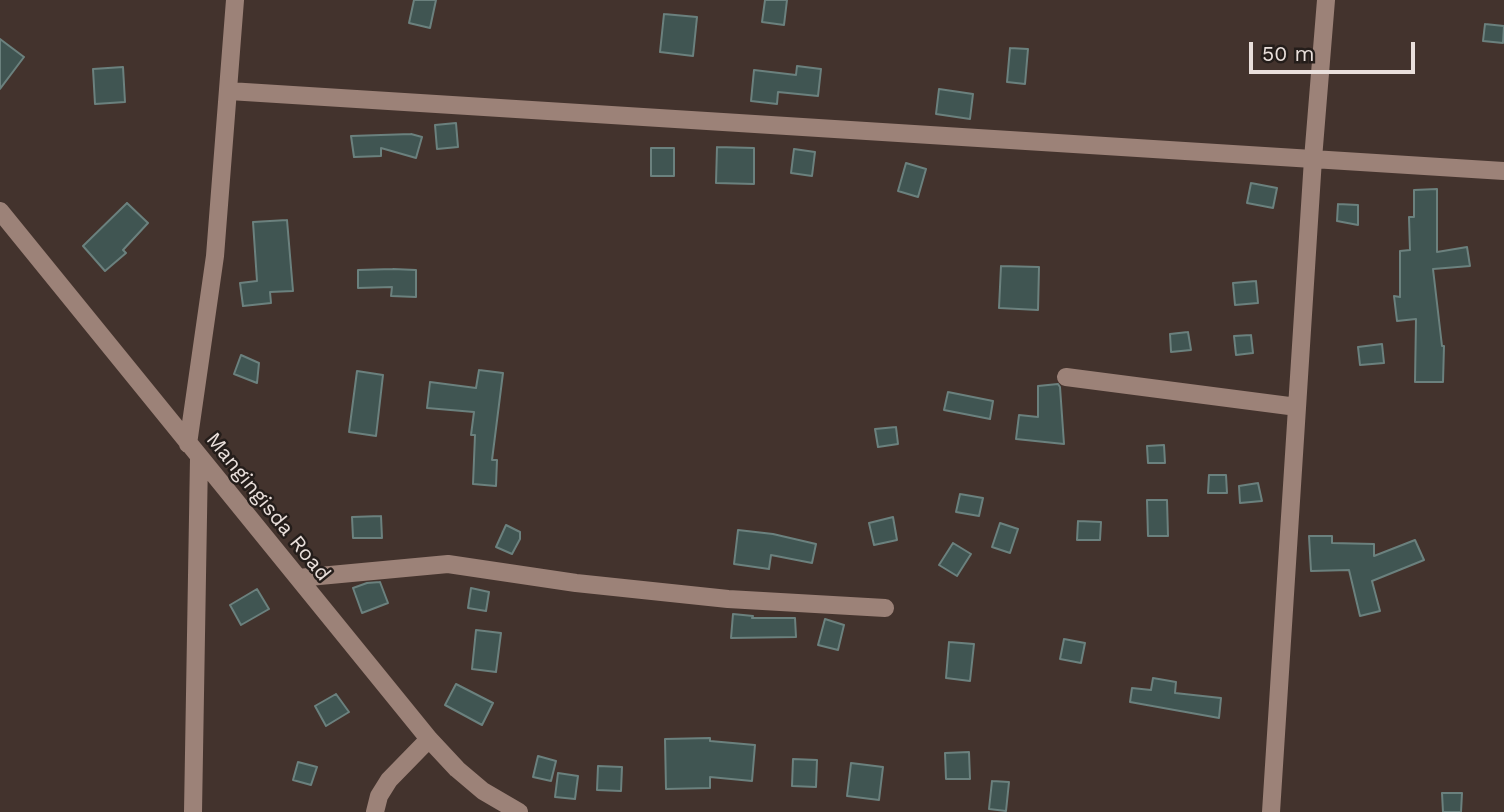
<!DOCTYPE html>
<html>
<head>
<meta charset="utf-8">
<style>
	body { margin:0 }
	#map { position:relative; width:1504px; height:812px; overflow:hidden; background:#43332d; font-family:"Work Sans",sans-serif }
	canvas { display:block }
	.scale { position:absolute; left:1249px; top:42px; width:166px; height:32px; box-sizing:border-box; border:4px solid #e9dfdb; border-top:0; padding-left:9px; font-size:21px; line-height:24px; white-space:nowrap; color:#e9dfdb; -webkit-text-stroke:5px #241d1a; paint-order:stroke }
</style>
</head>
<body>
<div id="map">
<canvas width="1504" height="812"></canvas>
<div class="scale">50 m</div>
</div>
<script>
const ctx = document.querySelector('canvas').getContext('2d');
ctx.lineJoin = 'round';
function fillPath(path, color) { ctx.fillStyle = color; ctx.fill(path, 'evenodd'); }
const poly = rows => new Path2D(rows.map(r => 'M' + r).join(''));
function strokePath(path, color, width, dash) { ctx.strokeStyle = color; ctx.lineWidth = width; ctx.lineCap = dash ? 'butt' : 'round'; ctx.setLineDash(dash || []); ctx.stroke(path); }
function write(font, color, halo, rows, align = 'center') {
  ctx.font = font + ' "Work Sans",sans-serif'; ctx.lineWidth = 5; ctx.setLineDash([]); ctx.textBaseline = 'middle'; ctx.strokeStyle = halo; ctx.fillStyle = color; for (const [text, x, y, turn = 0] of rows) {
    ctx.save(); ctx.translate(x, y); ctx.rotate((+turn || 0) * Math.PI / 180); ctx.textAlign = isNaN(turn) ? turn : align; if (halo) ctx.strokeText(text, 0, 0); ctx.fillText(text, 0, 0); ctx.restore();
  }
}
const building = poly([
	[414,0,436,0,430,28,409,23,414,0],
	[765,0,787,0,784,25,762,22,765,0],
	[664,14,697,17,693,56,660,52,664,14],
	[1485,24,1504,26,1503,43,1483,41,1485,24],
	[0,39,24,57,0,89,0,39],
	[1010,48,1028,49,1025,84,1007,82,1010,48],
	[797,66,821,69,818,96,778,92,777,104,751,101,754,70,796,75,797,66],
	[123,67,125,102,95,104,93,69,123,67],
	[939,89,973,94,970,119,936,114,939,89],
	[456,123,458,147,437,149,435,125,456,123],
	[411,134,422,137,416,158,381,148,381,156,354,157,351,136,411,134],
	[717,147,754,148,754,184,716,183,717,147],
	[651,148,674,148,674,176,651,176,651,148],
	[794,149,815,152,812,176,791,173,794,149],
	[906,163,926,169,918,197,898,191,906,163],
	[1251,183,1277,188,1273,208,1247,203,1251,183],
	[1437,189,1437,252,1467,247,1470,266,1433,269,1442,346,1444,346,1443,382,1415,382,1416,319,1397,321,1394,296,1400,297,1400,251,1410,250,1409,217,1414,217,1414,190,1437,189],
	[127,203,148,223,123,250,126,253,105,271,83,246,127,203],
	[1338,204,1358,205,1358,225,1337,221,1338,204],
	[287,220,293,291,270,292,271,303,243,306,240,283,257,281,253,222,287,220],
	[1001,266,1039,267,1038,310,999,308,1001,266],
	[393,269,416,270,416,297,391,296,392,287,358,288,358,270,393,269],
	[1256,281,1258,303,1235,305,1233,283,1256,281],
	[1188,332,1191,350,1171,352,1170,334,1188,332],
	[1251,335,1253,353,1236,355,1234,336,1251,335],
	[1382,344,1384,363,1360,365,1358,347,1382,344],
	[241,355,259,363,257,383,234,374,241,355],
	[479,370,503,373,492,460,497,460,496,486,473,484,475,435,471,435,474,412,427,408,430,382,476,388,479,370],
	[357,371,383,375,376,436,349,432,357,371],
	[1058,384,1060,387,1064,444,1016,439,1019,415,1038,417,1038,386,1058,384],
	[948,392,993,401,990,419,944,410,948,392],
	[896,427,898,444,878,447,875,429,896,427],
	[1164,445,1165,463,1148,463,1147,446,1164,445],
	[1209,475,1226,475,1227,493,1208,493,1209,475],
	[1258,483,1262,501,1240,503,1239,486,1258,483],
	[960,494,983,498,979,516,956,512,960,494],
	[1147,500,1167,500,1168,536,1148,536,1147,500],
	[381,516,382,538,353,538,352,517,381,516],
	[893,517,897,540,874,545,869,523,893,517],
	[1078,521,1101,522,1100,540,1077,540,1078,521],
	[1000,523,1018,529,1010,553,992,547,1000,523],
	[506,525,520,532,520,539,512,554,496,547,506,525],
	[738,530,773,534,816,544,812,563,771,555,769,569,734,564,738,530],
	[1309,536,1332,536,1332,543,1374,544,1374,556,1415,540,1424,560,1372,581,1380,611,1360,616,1349,570,1311,571,1309,536],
	[953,543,971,554,957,576,939,565,953,543],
	[380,582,388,603,362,613,353,588,367,583,380,582],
	[471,588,489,592,486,611,468,608,471,588],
	[257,589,269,609,241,625,230,605,257,589],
	[733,614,753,616,752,618,795,618,796,637,731,638,733,614],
	[825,619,844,625,838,650,818,645,825,619],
	[476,630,501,633,496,672,472,669,476,630],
	[1064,639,1085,643,1081,663,1060,659,1064,639],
	[949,642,974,644,970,681,946,678,949,642],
	[1153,678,1176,682,1175,693,1221,698,1219,718,1130,702,1132,688,1151,690,1153,678],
	[456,684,493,703,482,725,445,705,456,684],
	[336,694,349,712,326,726,315,706,336,694],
	[710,738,710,741,755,745,752,781,710,777,710,788,666,789,665,739,710,738],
	[969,752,970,779,946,779,945,753,969,752],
	[538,756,556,761,551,781,533,777,538,756],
	[793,759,817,760,816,787,792,786,793,759],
	[298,762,317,767,311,785,293,780,298,762],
	[851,763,883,767,879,800,847,796,851,763],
	[598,766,622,767,621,791,597,790,598,766],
	[558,773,578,776,575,799,555,797,558,773],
	[992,781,1009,782,1006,811,989,809,992,781],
	[1442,793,1462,793,1461,812,1443,812,1442,793]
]);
const minor = poly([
	[229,91,1504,171],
	[0,211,429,739,457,769,483,791,519,812],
	[1066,377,1297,407],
	[188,444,215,256,235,0],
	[298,578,448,564,576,583,728,599,885,608],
	[193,812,199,458],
	[375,812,379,796,389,780,429,739],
	[1271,812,1313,159,1326,0]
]);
const streetNames = [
	["Mangingisda Road",268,507,51]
];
fillPath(building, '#405552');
strokePath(building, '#6b817e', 2);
strokePath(minor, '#9c8278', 18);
write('21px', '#e9dfdb', '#241d1a', streetNames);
</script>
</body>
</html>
